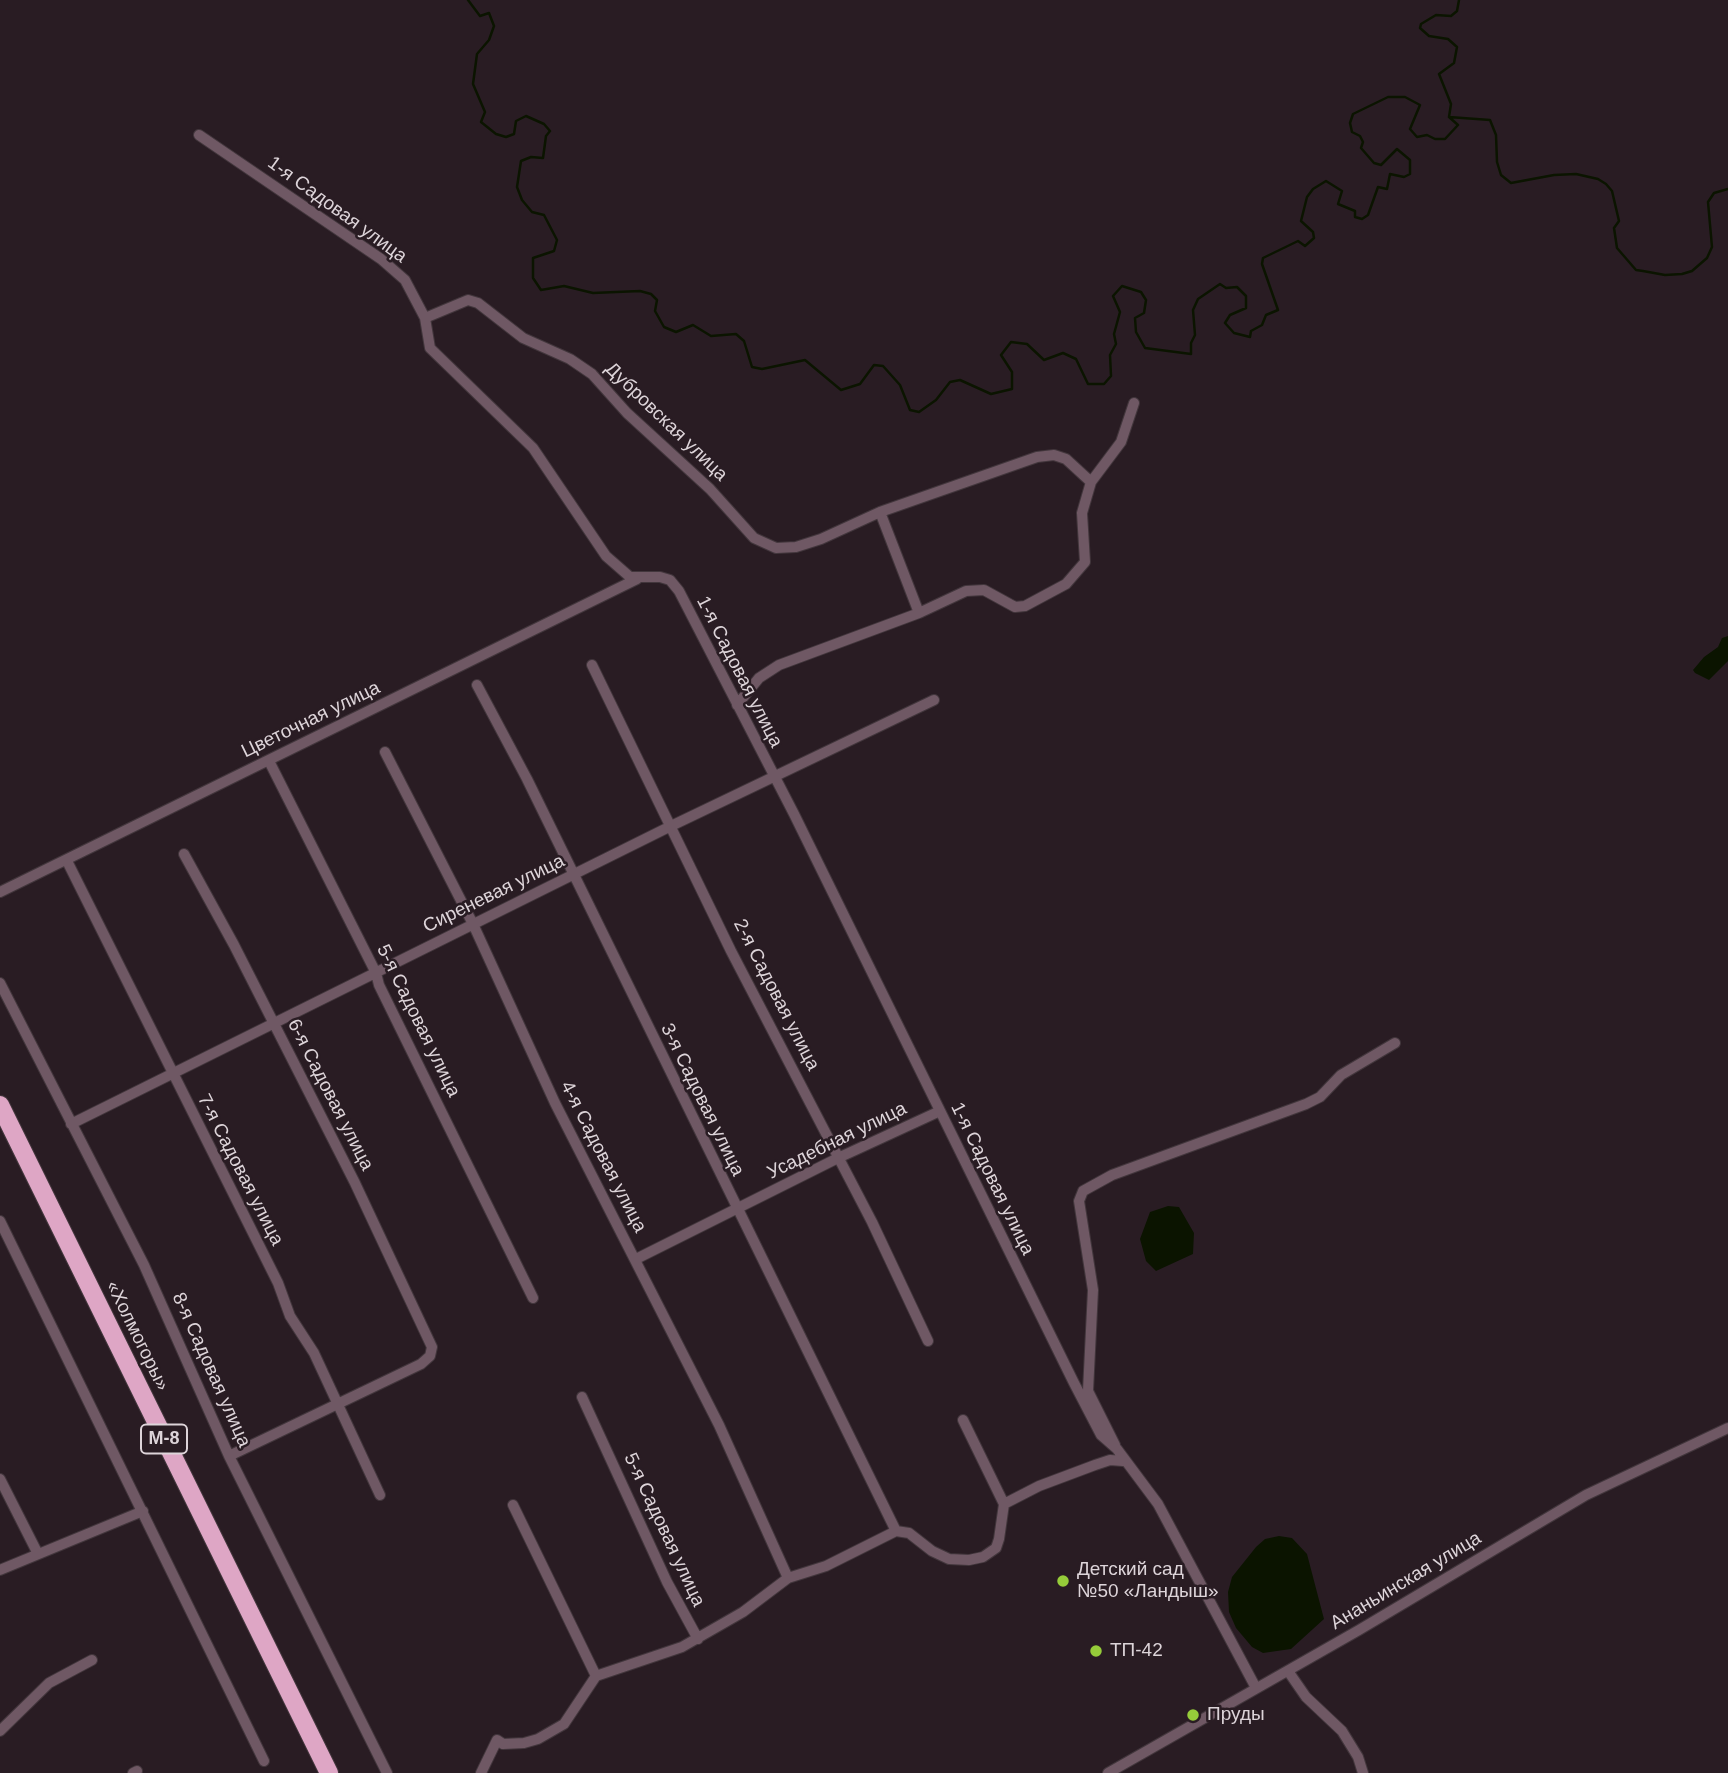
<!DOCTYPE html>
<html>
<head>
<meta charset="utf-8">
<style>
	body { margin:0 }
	canvas { display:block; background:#291c23 }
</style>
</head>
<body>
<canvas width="1728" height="1773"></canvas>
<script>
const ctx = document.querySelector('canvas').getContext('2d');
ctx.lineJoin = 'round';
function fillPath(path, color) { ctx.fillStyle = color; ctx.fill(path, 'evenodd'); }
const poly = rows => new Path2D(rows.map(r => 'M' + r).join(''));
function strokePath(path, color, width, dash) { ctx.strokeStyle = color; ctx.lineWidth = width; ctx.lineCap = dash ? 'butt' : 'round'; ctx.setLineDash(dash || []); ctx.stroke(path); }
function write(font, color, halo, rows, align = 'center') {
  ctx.font = font + ' Helvetica,sans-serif'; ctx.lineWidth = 5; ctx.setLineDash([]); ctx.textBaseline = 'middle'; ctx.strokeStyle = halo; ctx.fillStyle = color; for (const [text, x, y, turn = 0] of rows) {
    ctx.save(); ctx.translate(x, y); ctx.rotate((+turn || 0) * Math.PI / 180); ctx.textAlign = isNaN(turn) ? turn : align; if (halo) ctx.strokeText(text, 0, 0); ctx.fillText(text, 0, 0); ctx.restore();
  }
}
const water = poly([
	[1728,636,1728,661,1709,680,1695,673,1693,670,1704,657,1718,647,1722,638],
	[1168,1206,1179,1207,1194,1233,1193,1254,1156,1271,1146,1261,1140,1239,1150,1212],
	[1279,1536,1292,1538,1307,1554,1324,1619,1291,1649,1263,1653,1252,1647,1236,1628,1229,1612,1228,1592,1232,1577,1256,1547,1265,1539]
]);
const stream = poly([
	[468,0,480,16,489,13,494,26,489,40,477,54,473,84,485,112,481,122,496,134,506,137,514,134,516,121,526,116,544,124,550,131,546,136,543,158,531,157,521,161,517,187,522,200,532,212,544,215,557,240,554,251,533,258,533,278,541,290,564,286,593,293,640,291,651,294,657,300,655,311,664,327,676,332,693,325,711,336,736,334,744,341,752,367,762,369,805,360,841,390,860,384,874,365,883,366,900,385,910,410,919,412,936,400,950,382,960,380,991,394,1012,389,1012,372,1001,355,1011,342,1027,344,1044,360,1063,353,1076,359,1088,384,1104,384,1111,376,1110,355,1116,344,1114,334,1120,312,1113,296,1122,286,1141,292,1146,300,1144,313,1135,318,1136,332,1145,348,1191,354,1191,343,1195,335,1193,310,1198,299,1220,284,1226,288,1237,287,1246,296,1246,308,1230,315,1225,323,1234,333,1250,337,1251,331,1262,325,1266,315,1278,310,1262,264,1263,258,1298,241,1305,246,1314,238,1313,232,1301,221,1307,197,1313,189,1326,181,1342,191,1338,204,1355,211,1355,217,1362,219,1368,215,1378,187,1387,189,1390,174,1404,177,1410,174,1410,160,1397,149,1381,165,1374,163,1361,148,1363,142,1360,136,1352,132,1350,123,1353,114,1388,97,1405,97,1420,105,1410,129,1417,137,1427,135,1435,139,1445,139,1458,125,1449,117],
	[1449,117,1490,120,1496,135,1497,162,1501,175,1511,183,1554,175,1576,174,1598,179,1606,184,1612,191,1619,221,1614,228,1617,248,1636,270,1643,271,1665,275,1682,274,1692,271,1707,258,1712,247,1708,202,1714,193,1728,189],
	[1449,117,1451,104,1439,74,1454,63,1457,47,1448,39,1429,36,1420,28,1421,24,1436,15,1451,16,1457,11,1459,0]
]);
const street = poly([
	[199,135,381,259,405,280,425,318,430,348,533,448,606,556,630,577,660,577,670,580,679,591,794,814,1074,1383,1101,1435,1117,1449,1158,1504,1256,1688],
	[425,318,468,300,478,303,523,338,570,359,592,374,627,413,710,489,754,538,776,548,796,547,821,539,880,512],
	[919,613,880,512,1037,457,1054,455,1066,459,1091,482],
	[592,665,731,951,872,1222,928,1341],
	[477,685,527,779,896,1531],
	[737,705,759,678,779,665,919,613,966,591,984,590,1015,607,1025,606,1066,584,1085,562,1082,513,1091,482,1121,442,1134,403],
	[385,752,473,924,555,1103,719,1425,788,1578],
	[269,761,376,973,379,985,533,1298],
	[184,854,234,945,355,1183,432,1347,430,1356,421,1364,229,1456],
	[67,861,278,1283,290,1316,314,1353,380,1495],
	[0,892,637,579],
	[0,983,144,1265,229,1456,387,1773],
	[71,1124,671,826,934,700],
	[0,1221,264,1761],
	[636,1259,838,1158,940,1111],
	[582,1397,667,1582,698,1639],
	[963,1420,1004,1504],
	[1115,1445,1088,1391,1093,1290,1079,1201,1083,1191,1112,1175,1306,1104,1320,1097,1341,1075,1395,1043],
	[0,1479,38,1554],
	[513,1505,596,1676],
	[0,1570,143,1511],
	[1288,1671,1306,1697,1342,1731,1358,1757,1363,1773],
	[0,1731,49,1683,92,1660],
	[133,1773,137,1771],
	[481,1773,497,1740,503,1744,524,1743,538,1739,564,1724,596,1676,682,1647,743,1612,788,1578,826,1566,896,1531,909,1533,932,1551,949,1559,969,1560,983,1557,996,1548,999,1539,1004,1504,1039,1486,1095,1465,1110,1460,1123,1461],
	[1108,1773,1359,1630,1586,1495,1728,1428]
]);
const highway = poly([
	[0,1105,329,1773]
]);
const markers = [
	[1063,1581,7,"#96cc3a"],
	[1096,1651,7,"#96cc3a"],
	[1193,1715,7,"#96cc3a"]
];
const shields = [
	[164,1439,46]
];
const shieldNames = [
	["М-8",164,1439]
];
const streetNames = [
	["1-я Садовая улица",337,210,36],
	["Дубровская улица",666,422,44],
	["1-я Садовая улица",739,672,63],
	["Цветочная улица",311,720,-26],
	["Сиреневая улица",494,894,-26],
	["2-я Садовая улица",776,995,63],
	["5-я Садовая улица",418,1021,64],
	["6-я Садовая улица",330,1095,63],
	["3-я Садовая улица",702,1100,64],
	["Усадебная улица",837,1141,-26],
	["4-я Садовая улица",603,1157,63],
	["7-я Садовая улица",240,1170,63],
	["1-я Садовая улица",992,1179,64],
	["«Холмогоры»",137,1336,64],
	["8-я Садовая улица",211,1370,66],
	["5-я Садовая улица",664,1530,65],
	["Ананьинская улица",1406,1581,-31]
];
const poiNames = [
	["Детский сад",1077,1570],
	["№50 «Ландыш»",1077,1592],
	["ТП-42",1110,1651],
	["Пруды",1207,1715]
];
fillPath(water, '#0b1400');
strokePath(stream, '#0b1400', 2.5);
strokePath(street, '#42363c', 12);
strokePath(highway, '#42363c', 20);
strokePath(street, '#6f5864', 10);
strokePath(highway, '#dea6c5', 18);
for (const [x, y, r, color] of markers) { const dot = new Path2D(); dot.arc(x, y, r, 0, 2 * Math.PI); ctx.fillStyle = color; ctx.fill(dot); strokePath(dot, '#291c23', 2.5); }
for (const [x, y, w] of shields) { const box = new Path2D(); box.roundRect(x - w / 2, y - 14.5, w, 29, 5); ctx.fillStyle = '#291c23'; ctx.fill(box); strokePath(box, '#ddd4d9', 2); }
write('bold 18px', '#ddd4d9', null, shieldNames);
write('19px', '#ddd4d9', '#291c23', streetNames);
write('19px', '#ddd4d9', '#291c23', poiNames, 'left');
</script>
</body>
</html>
